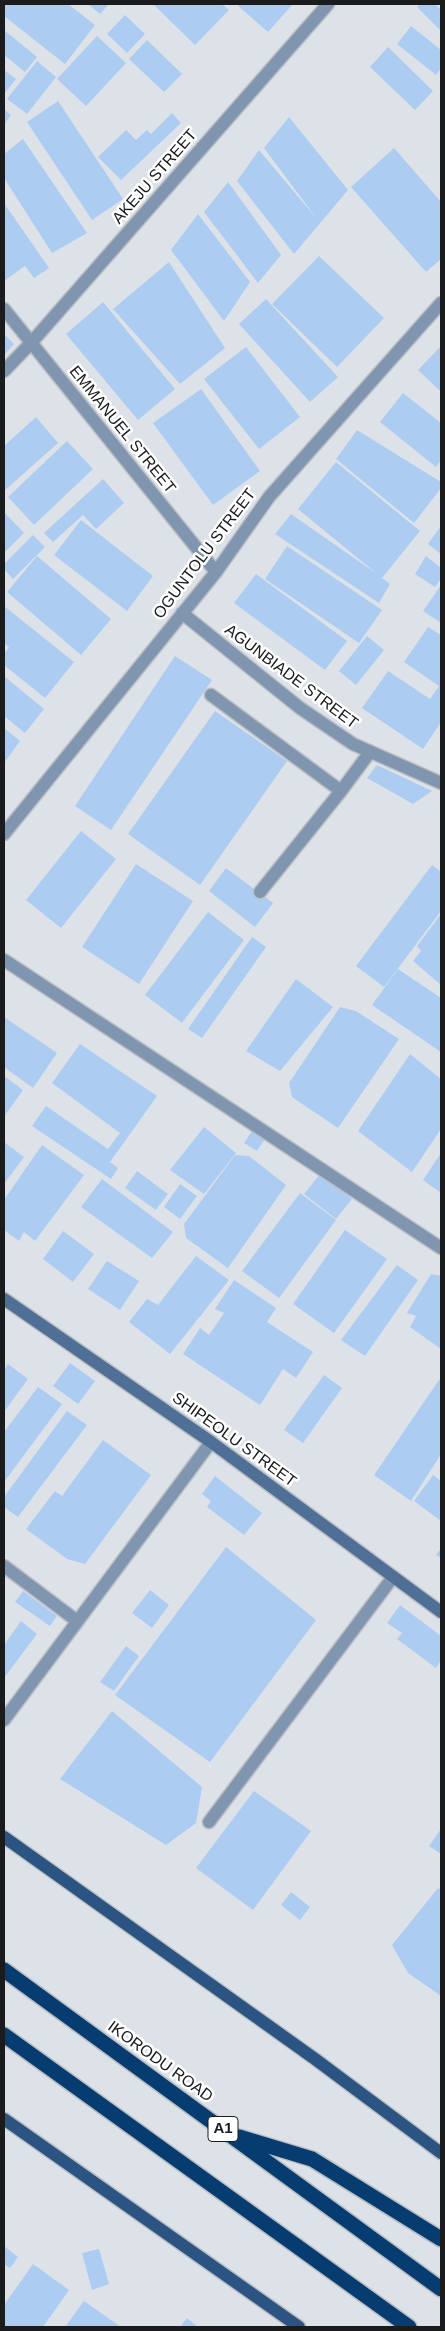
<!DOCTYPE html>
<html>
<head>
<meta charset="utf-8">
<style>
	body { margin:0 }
	#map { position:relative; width:445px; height:2331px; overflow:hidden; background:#dde2e9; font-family:Helvetica,sans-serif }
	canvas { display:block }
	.frame { position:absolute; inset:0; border:5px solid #191b1d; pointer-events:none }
</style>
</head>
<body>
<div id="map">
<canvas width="445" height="2331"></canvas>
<div class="frame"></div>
</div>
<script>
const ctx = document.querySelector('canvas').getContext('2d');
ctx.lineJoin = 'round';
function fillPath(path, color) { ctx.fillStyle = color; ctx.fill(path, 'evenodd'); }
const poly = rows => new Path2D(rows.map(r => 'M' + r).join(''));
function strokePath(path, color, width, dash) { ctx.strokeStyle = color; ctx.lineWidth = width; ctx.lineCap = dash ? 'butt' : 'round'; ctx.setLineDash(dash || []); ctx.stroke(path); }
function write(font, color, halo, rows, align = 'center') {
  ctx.font = font + ' Helvetica,sans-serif'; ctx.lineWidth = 5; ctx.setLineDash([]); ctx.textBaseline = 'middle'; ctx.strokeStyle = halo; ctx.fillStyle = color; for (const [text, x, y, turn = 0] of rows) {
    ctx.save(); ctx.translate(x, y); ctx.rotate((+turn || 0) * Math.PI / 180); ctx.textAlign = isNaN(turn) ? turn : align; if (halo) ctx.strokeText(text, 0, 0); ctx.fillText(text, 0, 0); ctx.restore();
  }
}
const building = poly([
	[4,4,68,4,95,25,65,64,4,16],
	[88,4,109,4,100,14],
	[153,4,222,4,229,10,195,45],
	[236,4,293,4,268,32],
	[420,4,435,4,441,10,441,31,417,7],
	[125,15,145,34,127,53,107,34],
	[411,26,441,50,441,68,436,75,397,44],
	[4,30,37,57,25,72,4,55],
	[97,36,126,63,86,106,57,79],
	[147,40,182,74,164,92,129,59],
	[388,47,433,91,415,110,370,67],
	[37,61,56,77,27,114,7,99],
	[4,70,16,79,4,94],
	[58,101,123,199,92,220,27,122],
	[4,109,11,115,4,125],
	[172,113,181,123,121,180,98,157,126,130,136,140,147,130,151,134],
	[289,117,348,190,294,254,237,181,259,150,317,219,264,148],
	[23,139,87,233,52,253,4,178,4,154],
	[394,148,441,202,441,259,426,272,351,187],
	[228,182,281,255,258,283,204,212],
	[4,203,49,268,34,278,25,266,4,281],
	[198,214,250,282,224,321,171,250],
	[319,256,384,318,337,367,272,304],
	[169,262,225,348,180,384,113,309],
	[266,299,338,377,310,402,239,324],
	[103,302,175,389,138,420,66,334],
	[4,334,14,344,4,355],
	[441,346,441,392,418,370],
	[246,347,300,417,259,449,204,379],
	[201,389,260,471,213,505,153,423],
	[403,393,441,423,441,460,436,467,380,422],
	[36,417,58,443,4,491,4,446],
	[357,430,441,482,441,488,414,523,336,459],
	[67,441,93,469,34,525,8,497],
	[336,462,420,531,382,578,390,584,379,603,275,534,291,514,377,574,298,509],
	[103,479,124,503,96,529,83,515,53,542,44,533],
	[4,512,24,533,4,553],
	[81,520,153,576,127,611,54,555],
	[441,526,441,554,428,544],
	[33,535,45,547,13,579,4,569,4,564],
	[287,546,382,610,359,643,265,579],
	[37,556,111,619,81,655,7,592],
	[426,556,441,568,441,579,435,587,415,574],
	[256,574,347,641,325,670,234,603],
	[441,585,441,623,423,611],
	[4,606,74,662,45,698,4,665,4,654,9,647,4,643],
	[428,627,441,635,441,722,423,749,362,708,388,671,430,699,439,686,404,662],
	[367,636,384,650,356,685,339,671],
	[175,656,212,680,111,830,75,806],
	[4,676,44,709,25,733,4,716],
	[215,711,287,761,200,885,128,834],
	[4,728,20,741,4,763],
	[377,765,432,791,413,804,367,778],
	[81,831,116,859,61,928,26,900],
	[136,864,193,901,139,984,82,947],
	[432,865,441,872,441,911,384,987,356,966],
	[226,868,273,903,255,927,209,891],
	[208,912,244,940,182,1023,145,995],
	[441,914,441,985,413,961,421,951,417,946],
	[252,937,266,947,202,1038,188,1029],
	[398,969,441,998,441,1052,372,1005],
	[296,979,333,1007,280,1071,246,1051],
	[340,1007,356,1011,399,1039,338,1128,292,1097,289,1083],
	[4,1017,57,1053,33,1088,4,1067],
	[80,1044,157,1096,110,1162,118,1168,111,1179,32,1126,46,1106,108,1149,120,1133,52,1083],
	[410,1054,441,1079,441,1129,412,1172,358,1131],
	[4,1076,23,1090,4,1117],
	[204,1127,236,1153,204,1194,170,1170],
	[252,1131,265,1139,257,1151,244,1143],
	[4,1142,24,1157,4,1184],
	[42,1145,84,1175,35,1241,24,1232,19,1241,4,1230,4,1200],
	[441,1153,441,1193,423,1180],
	[235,1155,249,1156,286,1185,228,1268,186,1238,184,1224],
	[137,1171,168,1194,156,1210,125,1188],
	[320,1174,352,1199,336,1219,304,1194],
	[102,1179,173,1232,152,1258,81,1207],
	[180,1184,197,1196,180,1219,164,1207],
	[300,1193,336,1220,279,1298,242,1271],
	[345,1230,387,1259,334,1333,293,1304],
	[63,1231,94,1254,73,1282,43,1259],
	[196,1256,229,1280,170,1354,129,1322,147,1299,158,1305],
	[107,1261,139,1281,120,1310,88,1289],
	[397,1265,418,1280,365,1356,341,1340],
	[431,1274,441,1276,441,1349,410,1327,416,1316,407,1313],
	[234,1280,276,1308,267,1322,313,1352,296,1378,283,1369,260,1405,183,1354,200,1328,209,1335,224,1313,215,1309],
	[70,1363,95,1381,78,1404,53,1386],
	[8,1364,28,1379,4,1412,4,1370],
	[324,1375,342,1388,303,1443,284,1430],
	[439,1380,441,1381,441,1454,411,1501,374,1475],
	[38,1387,62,1404,4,1482,4,1432],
	[67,1411,87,1425,18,1517,4,1507,4,1497],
	[103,1440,151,1475,85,1564,67,1559,26,1529,55,1491,62,1496],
	[433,1475,441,1481,441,1521,414,1501],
	[215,1476,262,1513,244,1535,207,1507,211,1501,202,1494],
	[226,1547,316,1620,210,1762,115,1695],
	[441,1548,441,1558,436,1555],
	[150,1590,169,1605,152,1628,132,1613],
	[23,1591,57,1616,50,1626,15,1602],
	[400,1605,441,1636,441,1660,436,1668,397,1639,402,1633,387,1623],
	[21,1621,37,1634,4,1678,4,1645],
	[126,1646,139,1656,114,1691,100,1682],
	[112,1711,202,1787,196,1823,166,1845,60,1779],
	[254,1791,311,1831,253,1910,196,1868],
	[441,1829,441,1854,429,1846],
	[438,1888,441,1890,441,1996,408,1973,392,1945],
	[291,1892,310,1907,300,1920,281,1905],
	[4,2246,18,2257,10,2268,4,2264],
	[99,2249,109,2284,92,2290,82,2253],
	[33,2264,69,2290,43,2327,4,2327,4,2305],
	[84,2301,121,2327,65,2327],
	[187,2318,198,2327,180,2327]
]);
const lane = poly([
	[211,695,341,791,370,752],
	[260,892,341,791],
	[209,1822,393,1577]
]);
const street = poly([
	[4,309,216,572],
	[4,371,31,343,328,4],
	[182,613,300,708,353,744,441,783],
	[4,834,216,572,269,497,441,303],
	[4,960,441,1248],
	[4,1566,77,1621],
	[4,1720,211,1442]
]);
const secondary = poly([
	[4,1299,211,1442,441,1612]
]);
const primary = poly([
	[4,1837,315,2059,441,2153],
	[4,2119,299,2327]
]);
const highway = poly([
	[4,1970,441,2289],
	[4,2035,409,2327],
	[239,2137,312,2159,441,2239]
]);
const shields = [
	[223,2129,30]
];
const shieldNames = [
	["A1",223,2129]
];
const streetNames = [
	["AKEJU STREET",155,177,-49],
	["EMMANUEL STREET",122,430,51],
	["OGUNTOLU STREET",205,554,-53],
	["AGUNBIADE STREET",291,677,37],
	["SHIPEOLU STREET",234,1440,36],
	["IKORODU ROAD",160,2062,36]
];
fillPath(building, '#adccf2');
strokePath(lane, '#babec4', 15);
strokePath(street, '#babec4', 15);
strokePath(secondary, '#babec4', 15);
strokePath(primary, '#babec4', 15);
strokePath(highway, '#babec4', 18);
strokePath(lane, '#7f95b0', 12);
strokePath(street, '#7f95b0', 12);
strokePath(secondary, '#4f6f96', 12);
strokePath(primary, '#2c5483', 12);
strokePath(highway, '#073c71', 15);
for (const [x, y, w] of shields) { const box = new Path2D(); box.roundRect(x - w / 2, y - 12.5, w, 25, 4); ctx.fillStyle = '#fff'; ctx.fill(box); strokePath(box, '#191b1d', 1); }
write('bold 15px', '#191b1d', null, shieldNames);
write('16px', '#191b1d', '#fff', streetNames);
</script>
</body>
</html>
